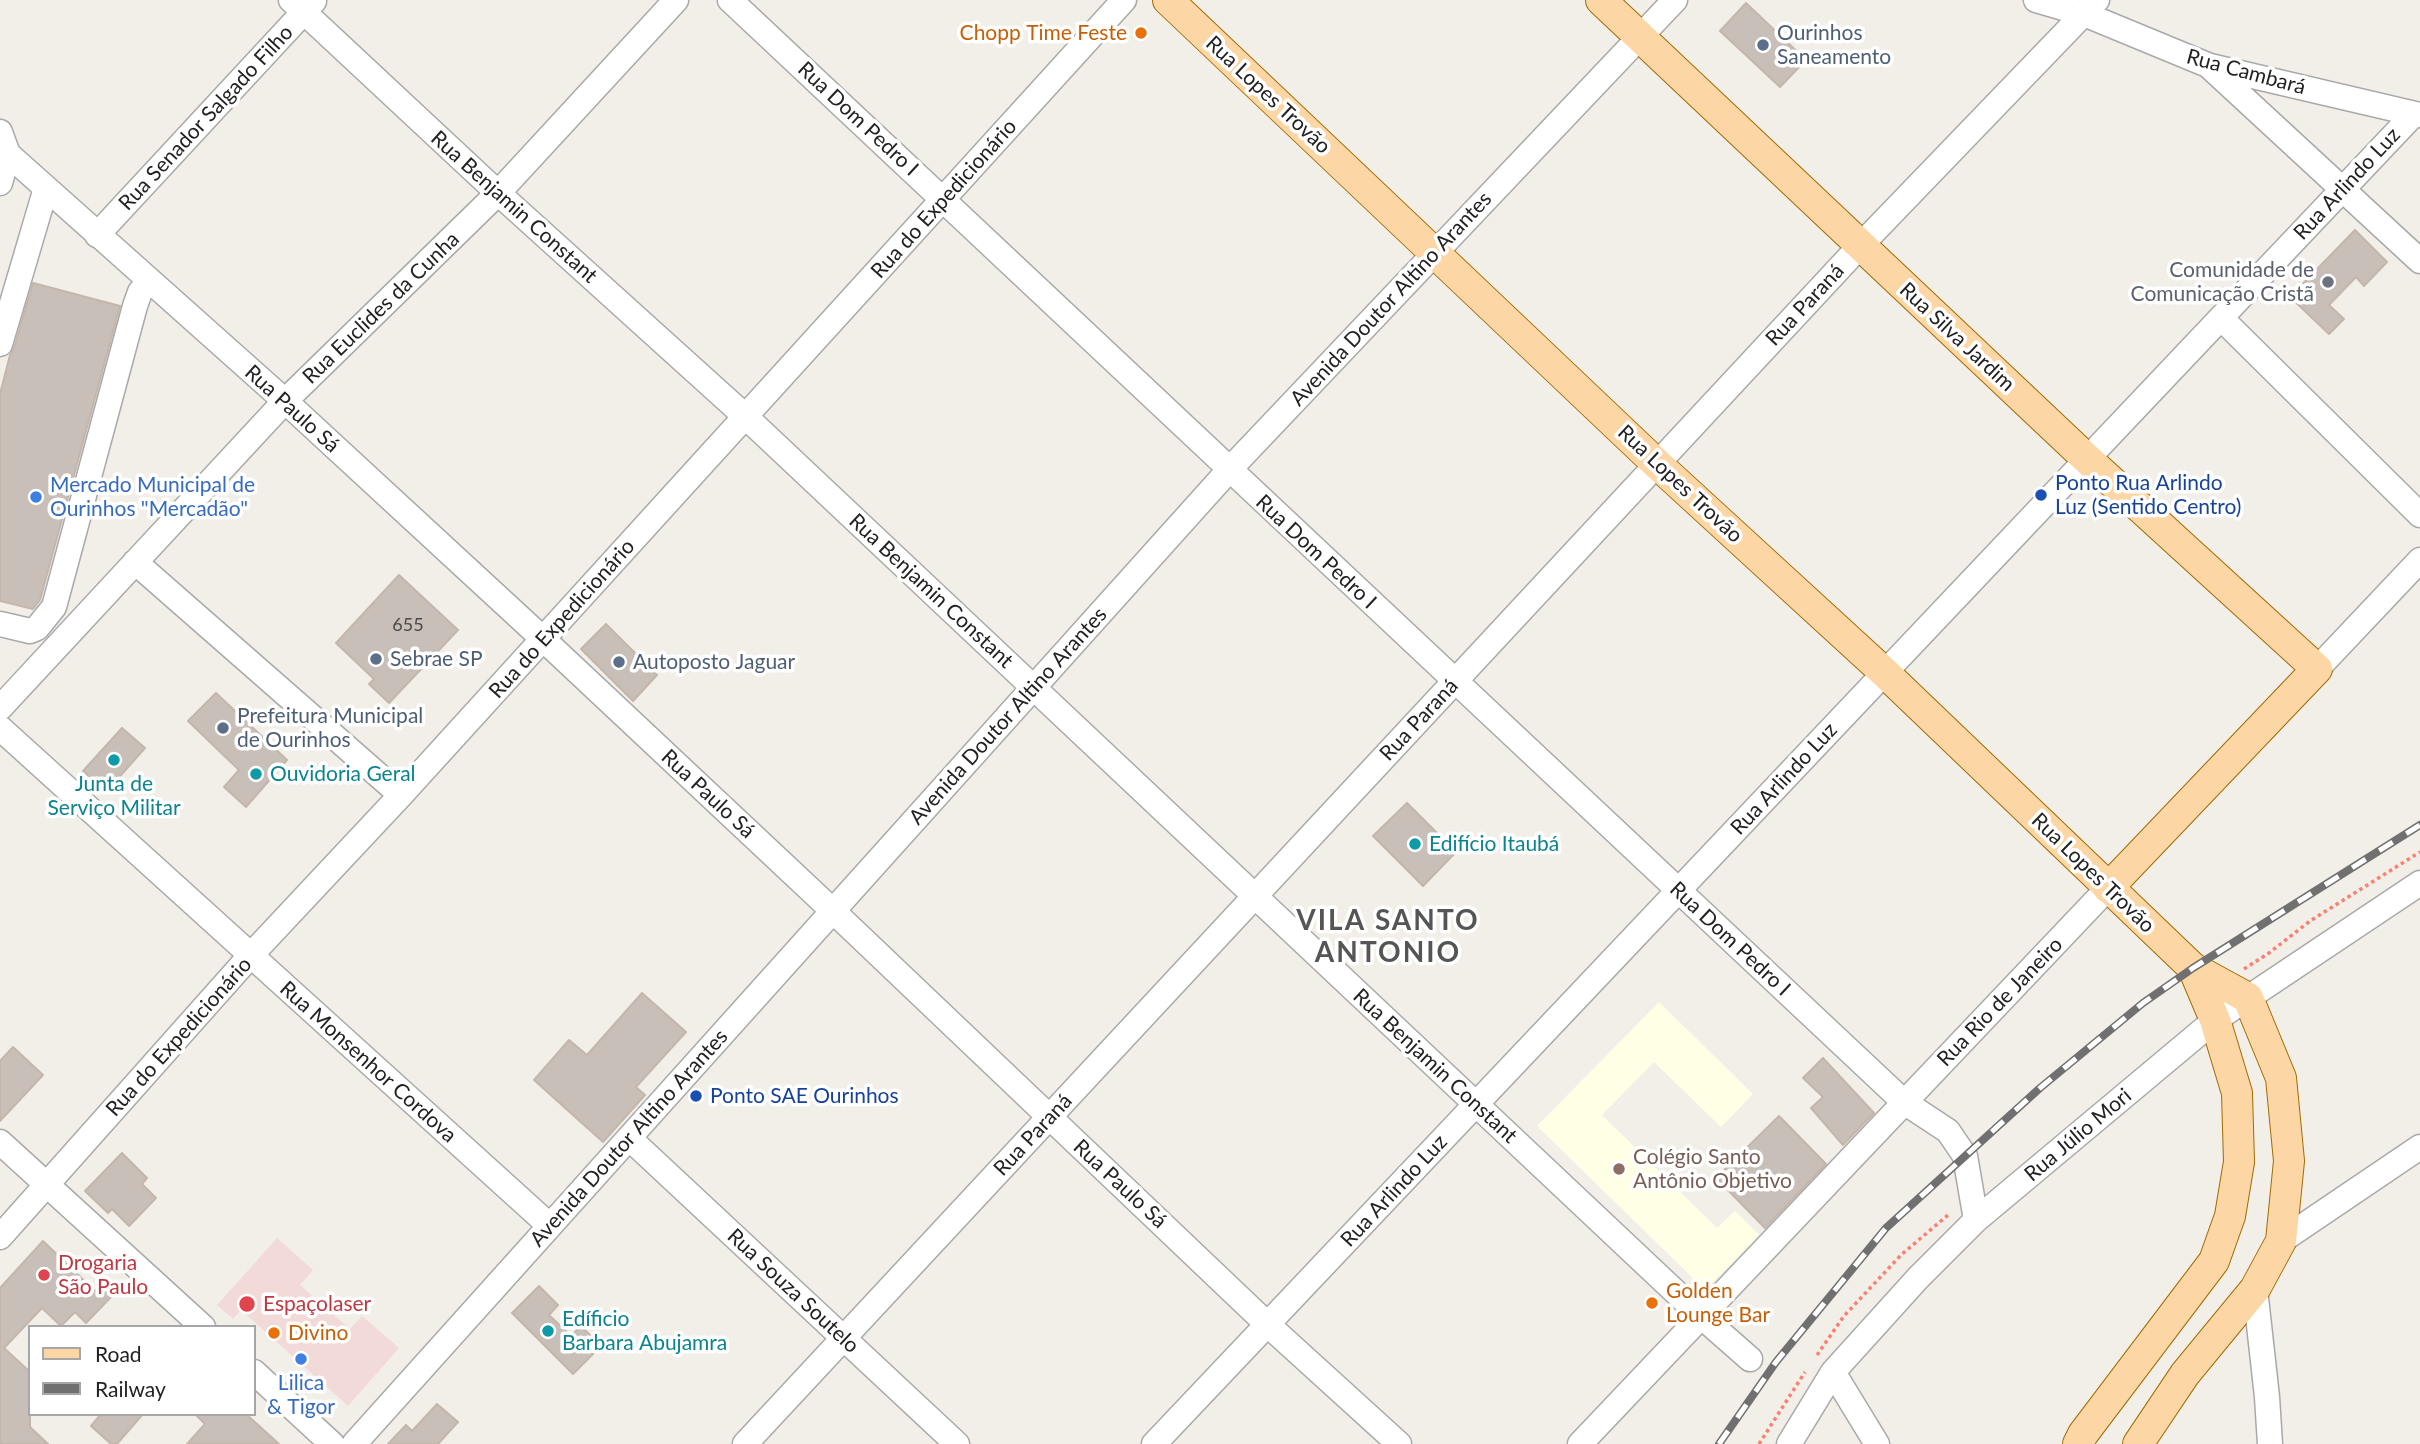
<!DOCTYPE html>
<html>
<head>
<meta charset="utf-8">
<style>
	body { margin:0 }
	#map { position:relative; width:2420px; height:1444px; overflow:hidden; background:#f2efe9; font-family:Lato,sans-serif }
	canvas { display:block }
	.legend { position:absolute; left:28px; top:1325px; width:228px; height:91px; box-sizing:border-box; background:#fff; border:2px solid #a7a7a7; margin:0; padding:9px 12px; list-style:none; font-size:21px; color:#222 }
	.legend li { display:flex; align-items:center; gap:14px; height:35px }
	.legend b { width:35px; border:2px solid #a7a7a7 }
</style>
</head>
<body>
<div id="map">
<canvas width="2420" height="1444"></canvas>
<ul class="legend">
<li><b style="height:9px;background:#fcd6a4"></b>Road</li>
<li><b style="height:9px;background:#707070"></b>Railway</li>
</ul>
</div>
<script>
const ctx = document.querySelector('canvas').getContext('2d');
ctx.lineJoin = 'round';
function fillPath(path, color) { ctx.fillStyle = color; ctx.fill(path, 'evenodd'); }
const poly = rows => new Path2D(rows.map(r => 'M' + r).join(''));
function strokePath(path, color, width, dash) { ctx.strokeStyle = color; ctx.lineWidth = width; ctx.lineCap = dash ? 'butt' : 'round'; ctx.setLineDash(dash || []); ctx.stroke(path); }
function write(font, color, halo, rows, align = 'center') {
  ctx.font = font + ' Lato,sans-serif'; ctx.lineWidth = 7; ctx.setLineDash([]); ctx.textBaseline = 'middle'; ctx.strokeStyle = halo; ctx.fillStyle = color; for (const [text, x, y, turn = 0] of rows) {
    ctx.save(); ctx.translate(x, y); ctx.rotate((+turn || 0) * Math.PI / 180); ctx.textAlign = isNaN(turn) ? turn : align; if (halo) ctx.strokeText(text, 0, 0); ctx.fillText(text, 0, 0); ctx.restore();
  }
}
const commercial = poly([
	[277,1238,313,1270,300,1285,350,1329,362,1316,399,1348,348,1406,241,1310,233,1319,217,1305]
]);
const education = poly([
	[1659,1002,1753,1094,1721,1127,1654,1062,1602,1115,1717,1228,1735,1211,1759,1235,1705,1290,1537,1126]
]);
const building = poly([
	[1746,3,1806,60,1780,87,1720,31,1746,3],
	[2355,230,2387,262,2364,286,2356,277,2329,305,2344,319,2329,334,2290,297,2355,230],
	[33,283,120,306,40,600,33,609,0,601,0,394,10,355,14,348,33,283],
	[399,575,458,630,389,703,369,684,374,679,336,643,399,575],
	[606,624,657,675,633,701,581,649,606,624],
	[216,693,287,760,246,807,224,787,239,770,188,721,216,693],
	[122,728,145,748,106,792,83,771,122,728],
	[1407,803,1456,852,1423,886,1373,836,1407,803],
	[642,993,686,1032,636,1087,645,1095,603,1142,534,1080,569,1040,587,1055,642,993],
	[13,1047,43,1075,0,1121,0,1061,13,1047],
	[1823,1058,1874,1113,1843,1145,1811,1108,1823,1097,1803,1078,1823,1058],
	[1779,1116,1826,1164,1765,1228,1716,1178,1779,1116],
	[122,1153,147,1178,142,1184,156,1198,129,1226,112,1209,108,1213,85,1191,122,1153],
	[43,1241,95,1291,100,1285,111,1297,86,1323,75,1312,61,1326,42,1308,4,1348,30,1372,30,1427,48,1444,0,1444,0,1288,43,1241],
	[539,1286,558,1305,549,1315,571,1336,581,1326,601,1346,573,1374,512,1313,539,1286],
	[437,1404,458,1422,438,1444,388,1444,406,1425,412,1431,437,1404],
	[101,1414,143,1414,117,1444,111,1444,91,1426,101,1414],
	[195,1414,246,1414,279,1444,187,1444,205,1424,195,1414]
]);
const path = poly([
	[2244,969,2269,953,2310,921,2420,852],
	[1817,1355,1844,1316,1901,1255,1948,1215],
	[1759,1444,1805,1372]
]);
const minor = poly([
	[291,0,498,193,746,417,1701,1316,1750,1359],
	[730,0,1904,1102,1948,1131,1965,1156,1976,1220],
	[2036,0,2084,14,2210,66,2420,115],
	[2210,67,2420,261],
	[0,132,8,154,0,183],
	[8,154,285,401,543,639,833,911,1267,1324,1399,1444],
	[97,235,314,1],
	[2221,318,2420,515],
	[0,344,46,188],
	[135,562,401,795],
	[0,624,30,631,37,628,54,607,135,306,140,292,149,282],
	[2317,669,2420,560],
	[0,708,285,401,498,193,676,0],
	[0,728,550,1226],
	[629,1138,957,1444],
	[0,1142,203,1327],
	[0,1237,251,955,401,795,1124,0],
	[2281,1241,2420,1147],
	[2255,1289,2267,1397,2270,1444],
	[254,1372,332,1444],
	[1833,1372,1877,1444],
	[354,1444,1229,470,1675,0],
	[745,1444,1860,246,2097,0],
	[1154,1444,2414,114],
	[1580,1444,2108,888],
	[1789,1444,1833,1372,1918,1278,1976,1220,2215,1020,2420,883]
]);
const major = poly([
	[1168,0,1657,464,1885,673,2193,968,2248,998,2281,1078,2289,1161,2281,1241,2255,1289,2185,1374,2138,1444],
	[1601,0,2087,459,2317,669,2108,888],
	[2078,1444,2083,1434,2214,1261,2230,1216,2239,1162,2237,1093,2215,1020,2193,968]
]);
const rail = poly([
	[1719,1444,1776,1362,1886,1228,2040,1088,2143,1003,2193,968,2420,825]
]);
const markers = [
	[1141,33,7,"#e8710a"],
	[1763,45,7,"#5c6f8a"],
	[2328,282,7,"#6b7280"],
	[2041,495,7,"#1a4fb4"],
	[36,497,7,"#3f7fe0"],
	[376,659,7,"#5c6f8a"],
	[619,662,7,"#5c6f8a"],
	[223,728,7,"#5c6f8a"],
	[114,760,7,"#0f9aa8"],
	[256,774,7,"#0f9aa8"],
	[1415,844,7,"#0f9aa8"],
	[696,1096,7,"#1a4fb4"],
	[1619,1169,7,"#8d6e63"],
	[44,1275,7,"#e0444e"],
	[1652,1303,7,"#e8710a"],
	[247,1304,9,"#e0444e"],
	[548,1331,7,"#0f9aa8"],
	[274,1333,7,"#e8710a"],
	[301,1359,7,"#3f7fe0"]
];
const numberNames = [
	["655",408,625]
];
const foodNames = [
	["Chopp Time Feste",1127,33,"right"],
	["Golden",1666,1291],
	["Lounge Bar",1666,1315],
	["Divino",288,1333]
];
const serviceNames = [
	["Ourinhos",1777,33],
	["Saneamento",1777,57],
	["Sebrae SP",390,659],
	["Autoposto Jaguar",633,662],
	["Prefeitura Municipal",237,716],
	["de Ourinhos",237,740]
];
const streetNames = [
	["Rua Cambará",2246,72,15],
	["Rua Lopes Trovão",1268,95,43],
	["Rua Senador Salgado Filho",206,118,-47],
	["Rua Dom Pedro I",858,119,43],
	["Rua Arlindo Luz",2347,184,-47],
	["Rua do Expedicionário",944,199,-48],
	["Rua Benjamin Constant",514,207,42],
	["Avenida Doutor Altino Arantes",1391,299,-47],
	["Rua Paraná",1805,305,-47],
	["Rua Euclides da Cunha",381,308,-44],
	["Rua Silva Jardim",1957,337,43],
	["Rua Paulo Sá",292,409,42],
	["Rua Lopes Trovão",1680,484,43],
	["Rua Dom Pedro I",1316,552,43],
	["Rua Benjamin Constant",931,591,43],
	["Rua do Expedicionário",562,619,-48],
	["Avenida Doutor Altino Arantes",1008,716,-48],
	["Rua Paraná",1419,720,-47],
	["Rua Arlindo Luz",1784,779,-47],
	["Rua Paulo Sá",708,794,43],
	["Rua Lopes Trovão",2093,873,44],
	["Rua Dom Pedro I",1730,939,43],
	["Rua Rio de Janeiro",2000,1002,-46],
	["Rua do Expedicionário",179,1037,-48],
	["Rua Monsenhor Cordova",368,1062,42],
	["Rua Benjamin Constant",1435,1066,43],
	["Rua Paraná",1033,1135,-47],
	["Rua Júlio Mori",2078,1135,-40],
	["Avenida Doutor Altino Arantes",629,1138,-48],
	["Rua Paulo Sá",1120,1184,43],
	["Rua Arlindo Luz",1394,1191,-47],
	["Rua Souza Soutelo",793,1291,43]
];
const worshipNames = [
	["Comunidade de",2314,270],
	["Comunicação Cristã",2314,294]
];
const transitNames = [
	["Ponto Rua Arlindo",2055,483],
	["Luz (Sentido Centro)",2055,507],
	["Ponto SAE Ourinhos",710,1096]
];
const shopNames = [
	["Mercado Municipal de",50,485],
	["Ourinhos \"Mercadão\"",50,509],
	["Lilica",301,1383,"center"],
	["& Tigor",301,1407,"center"]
];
const cultureNames = [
	["Ouvidoria Geral",270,774],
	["Junta de",114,784,"center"],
	["Serviço Militar",114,808,"center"],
	["Edifício Itaubá",1429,844],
	["Edíficio",562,1319],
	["Barbara Abujamra",562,1343]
];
const educationNames = [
	["Colégio Santo",1633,1157],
	["Antônio Objetivo",1633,1181]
];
const healthNames = [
	["Drogaria",58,1263],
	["São Paulo",58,1287],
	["Espaçolaser",263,1304]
];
const districtNames = [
	["VILA SANTO",1388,921],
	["ANTONIO",1388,953]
];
fillPath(commercial, '#f2dad9');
fillPath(education, '#ffffe5');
fillPath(building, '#c7bfb8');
strokePath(building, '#c4b6ab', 2);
strokePath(minor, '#a9a9a9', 27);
strokePath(major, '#a06b00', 32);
strokePath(path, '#fa8072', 3.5, [3.5, 3.5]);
strokePath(minor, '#fff', 24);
strokePath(major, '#fcd6a4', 30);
strokePath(rail, '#707070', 8);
strokePath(rail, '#fff', 5, [16]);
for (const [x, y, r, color] of markers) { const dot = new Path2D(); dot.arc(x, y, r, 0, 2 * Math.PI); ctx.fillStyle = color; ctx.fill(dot); strokePath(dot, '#fff', 2.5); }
write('18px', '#4b4948', null, numberNames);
write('21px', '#c56008', '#fff', foodNames, 'left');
write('21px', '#4e5e75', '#fff', serviceNames, 'left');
write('21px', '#222', '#fff', streetNames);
write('21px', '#5b616d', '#fff', worshipNames, 'right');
write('21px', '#164399', '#fff', transitNames, 'left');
write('21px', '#366cbe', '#fff', shopNames, 'left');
write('21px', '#0d838f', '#fff', cultureNames, 'left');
write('21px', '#785e54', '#fff', educationNames, 'left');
write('21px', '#be3a42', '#fff', healthNames, 'left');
ctx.letterSpacing = '2px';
write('bold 28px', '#555', '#fff', districtNames);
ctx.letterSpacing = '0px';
</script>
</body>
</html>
